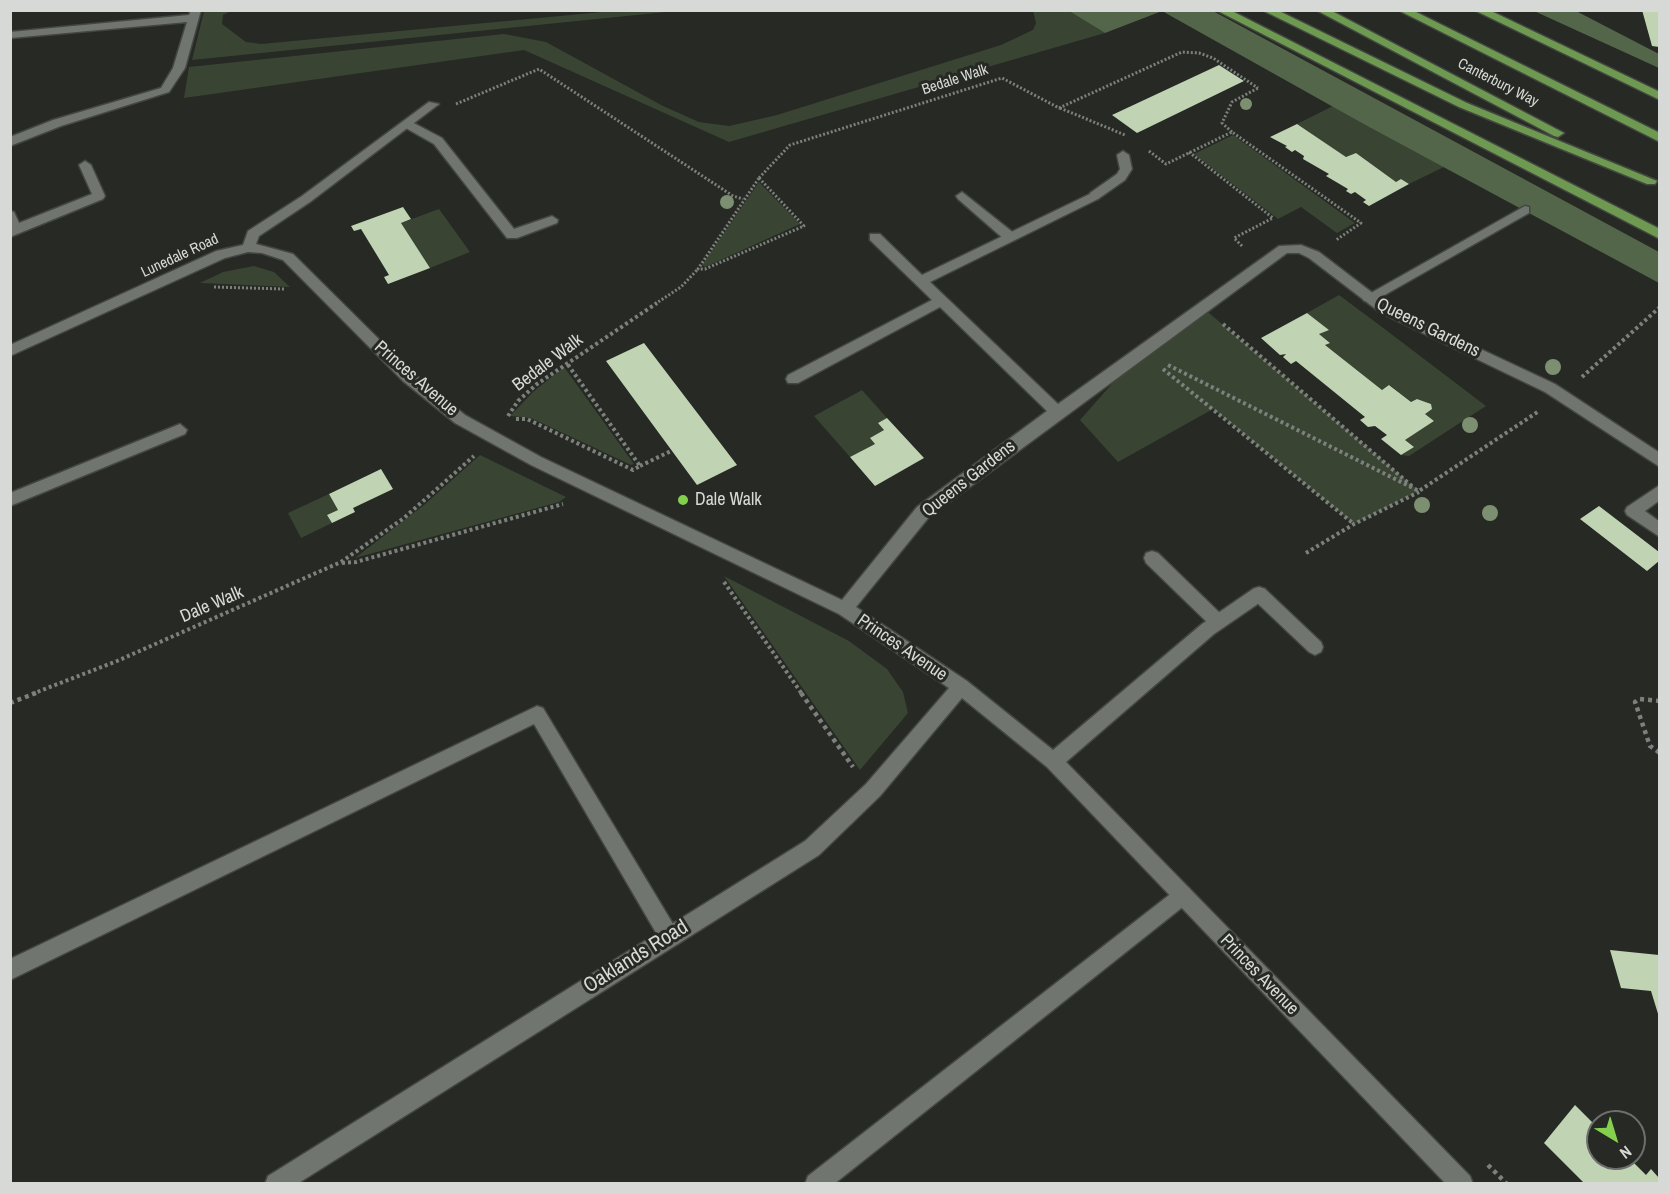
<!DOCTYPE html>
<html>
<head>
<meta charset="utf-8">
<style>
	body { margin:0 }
	#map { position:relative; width:1670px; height:1194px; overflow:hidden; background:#262924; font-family:"Archivo Narrow",sans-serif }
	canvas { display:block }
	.frame { position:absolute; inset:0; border:12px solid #d6d9d5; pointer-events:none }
	.north { position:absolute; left:1586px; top:1110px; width:60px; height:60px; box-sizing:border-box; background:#262924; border:2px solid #6c6f6b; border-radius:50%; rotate:142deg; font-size:16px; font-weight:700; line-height:24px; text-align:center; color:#d6d9d5 }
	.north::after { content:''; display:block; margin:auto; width:21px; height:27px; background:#84cf4d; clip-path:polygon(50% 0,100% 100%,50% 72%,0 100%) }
</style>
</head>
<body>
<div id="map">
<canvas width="1670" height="1194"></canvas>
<div class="frame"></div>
<div class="north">N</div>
</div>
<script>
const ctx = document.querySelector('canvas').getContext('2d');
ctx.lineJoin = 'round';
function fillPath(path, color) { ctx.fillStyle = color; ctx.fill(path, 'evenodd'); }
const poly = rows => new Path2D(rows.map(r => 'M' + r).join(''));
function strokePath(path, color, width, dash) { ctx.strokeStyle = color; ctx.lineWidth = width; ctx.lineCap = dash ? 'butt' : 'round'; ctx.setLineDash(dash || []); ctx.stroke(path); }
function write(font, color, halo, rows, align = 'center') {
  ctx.font = font + ' "Archivo Narrow",sans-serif'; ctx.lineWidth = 6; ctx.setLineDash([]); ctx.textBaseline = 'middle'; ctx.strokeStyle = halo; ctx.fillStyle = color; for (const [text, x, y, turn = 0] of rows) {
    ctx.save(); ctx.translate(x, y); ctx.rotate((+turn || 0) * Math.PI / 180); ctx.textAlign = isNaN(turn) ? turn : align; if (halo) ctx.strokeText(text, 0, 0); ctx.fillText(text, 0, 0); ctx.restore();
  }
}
const green = poly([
	[204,11,231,11,223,15,222,24,246,42,261,44,613,11,676,11,192,60],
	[1033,11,1069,11,1105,33,729,142,524,50,184,98,189,67,504,34,546,42,663,106,699,122,729,126,777,115,1001,45,1033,30,1036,23],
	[1333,106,1369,127,1444,167,1409,184,1401,179,1396,182,1356,153,1346,157,1297,124],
	[1233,135,1355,223,1337,233,1301,207,1278,219,1194,154],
	[759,182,800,224,705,267,702,265],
	[439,209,470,252,430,268,401,223],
	[254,266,274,272,290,287,200,283,223,272],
	[1339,295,1382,327,1486,406,1409,456,1401,455,1413,447,1405,440,1434,421,1425,414,1431,404,1417,399,1411,402,1390,385,1382,390,1325,345,1329,342,1319,334,1328,329,1307,313],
	[1202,307,1419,491,1354,524,1213,409,1118,462,1080,420,1141,351],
	[564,367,634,464,631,465,531,418,510,416,533,392],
	[862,390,887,418,878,423,884,430,870,438,875,444,850,457,814,416],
	[480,455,566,497,559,502,355,558,424,505],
	[329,494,338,510,327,515,332,523,301,538,288,513],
	[724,576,849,641,887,669,903,692,908,713,860,770]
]);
const forest = poly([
	[1069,11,1213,11,1659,252,1659,283,1369,127,1162,11,1105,33],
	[1534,11,1576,11,1659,54,1659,68]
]);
const building = poly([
	[1642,10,1659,10,1659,47,1652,46],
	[1219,65,1244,81,1137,133,1112,115],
	[1297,124,1346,157,1356,153,1396,182,1401,179,1409,184,1369,206,1363,202,1366,200,1355,192,1351,194,1346,191,1348,189,1326,176,1329,174,1303,159,1304,156,1295,150,1292,152,1285,147,1287,146,1270,137],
	[403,207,411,219,401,223,430,268,388,284,384,277,389,275,361,229,354,231,351,226],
	[1307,313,1329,330,1319,334,1330,343,1325,345,1382,390,1389,385,1411,402,1417,399,1431,404,1432,409,1425,414,1434,421,1405,440,1414,447,1401,455,1381,439,1387,435,1375,426,1368,427,1360,420,1365,417,1296,361,1291,364,1283,357,1286,354,1280,355,1261,338],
	[644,343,737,465,697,485,606,361],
	[887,418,924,458,875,486,850,457,875,444,870,438,884,430,878,423],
	[381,469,393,489,353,508,355,512,332,523,327,515,338,510,329,494],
	[1599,506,1659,552,1659,561,1647,571,1580,519],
	[1610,950,1659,955,1659,1017,1651,991,1621,988],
	[1575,1105,1598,1128,1598,1158,1629,1158,1646,1175,1651,1169,1659,1178,1659,1184,1585,1184,1544,1143]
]);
const pathFar2 = poly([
	[456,104,539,69,733,196,743,199],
	[1060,108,1125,135],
	[1232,132,1222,123,1232,102,1258,88],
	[1149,151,1166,164,1232,132,1361,223,1336,240],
	[1189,152,1273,218,1234,238,1243,247],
	[759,178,804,226,705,269,698,269,759,178],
	[759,178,790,145,1002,78,1059,108,1182,52,1199,53,1213,58,1258,88],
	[214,287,284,289],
	[655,304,681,287,698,269]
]);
const pathFar1 = poly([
	[1223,324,1413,487],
	[1168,365,1419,491,1539,411],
	[1163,369,1354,524],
	[1582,377,1660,307],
	[508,416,518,401,537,384,657,303],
	[516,419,527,419,633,470,640,466,566,362],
	[640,466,671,451],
	[1306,553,1354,524,1419,492],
	[342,563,356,562,563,504],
	[724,582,802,694],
	[32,694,117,661,341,562,404,518,474,456]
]);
const path = poly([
	[801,693,853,767],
	[1660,701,1639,699,1635,702,1650,746,1660,753],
	[10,703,36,693],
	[1488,1165,1507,1184]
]);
const service = poly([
	[191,10,201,10,185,68,169,92,61,126,10,146,10,137,53,120,161,88,173,68,187,22,11,38,10,32,189,15,191,10],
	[408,120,442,138,514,229,552,216,558,220,557,223,517,238,507,238,434,144,404,127,404,121,408,120],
	[1123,151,1129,155,1132,169,1125,180,1098,199,1090,199,1090,193,1117,174,1120,169,1117,155,1123,151],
	[85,161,91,165,105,196,103,199,10,237,10,211,14,212,19,223,92,194,79,165,85,161],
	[962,192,1015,234,1015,240,1005,240,958,199,956,196,962,192],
	[1525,206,1529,207,1529,213,1374,301,1364,301,1362,298,1525,206],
	[180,424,187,430,185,434,10,506,10,493,180,424],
	[1152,551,1158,553,1224,617,1226,622,1224,627,1218,629,1212,627,1146,563,1144,558,1146,553,1152,551],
	[1259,587,1265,589,1321,642,1323,647,1321,652,1315,655,1309,652,1253,599,1251,594,1253,589,1259,587],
	[537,706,543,708,676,929,679,936,676,943,669,946,662,943,534,724,10,980,10,959,537,706],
	[1182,885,1189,888,1192,895,1189,902,834,1184,805,1184,808,1176,1182,885]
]);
const minor = poly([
	[429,102,439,104,310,202,259,236,256,244,293,254,413,373,465,415,541,457,842,600,917,507,1047,411,940,307,798,383,788,383,786,379,788,375,932,300,870,240,870,234,880,234,922,275,1094,192,1100,196,1098,199,930,282,1058,404,1279,246,1301,245,1319,252,1391,307,1555,384,1660,453,1660,467,1545,392,1381,313,1309,258,1299,253,1287,253,929,517,856,607,967,681,1053,750,1202,624,1253,589,1259,587,1265,589,1267,594,1265,599,1214,634,1066,762,1470,1176,1473,1184,1446,1184,1047,767,962,698,880,796,819,855,297,1184,265,1184,268,1176,805,841,866,784,949,688,839,614,531,465,455,423,403,381,283,260,262,253,248,252,225,258,10,356,10,345,216,251,243,245,248,231,302,196,429,102],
	[1660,485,1660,500,1645,511,1660,522,1660,537,1627,515,1625,511,1627,507,1660,485]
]);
const trunk = poly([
	[1216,10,1230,10,1660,229,1660,239,1216,10],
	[1262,10,1277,10,1467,103,1657,181,1655,184,1647,184,1459,107,1262,10],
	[1316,10,1330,10,1564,133,1558,137,1554,136,1316,10],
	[1398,10,1412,10,1660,133,1660,142,1398,10],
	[1474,10,1489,10,1660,92,1660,100,1474,10]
]);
const trees = [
	[1246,104,6],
	[727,202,7],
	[1553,367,8],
	[1470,425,8],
	[1422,505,8],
	[1490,513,8]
];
const markers = [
	[683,500,6,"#84cf4d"]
];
const farStreetnames = [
	["Bedale Walk",955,80,-18],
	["Canterbury Way",1498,83,27],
	["Lunedale Road",180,256,-25]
];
const streetNames = [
	["Queens Gardens",1428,328,26],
	["Bedale Walk",548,363,-37],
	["Princes Avenue",416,379,41],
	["Queens Gardens",969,479,-38],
	["Dale Walk",212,605,-23],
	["Princes Avenue",902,648,34],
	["Princes Avenue",1259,975,46]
];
const poiNames = [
	["Dale Walk",695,500]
];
const nearStreetnames = [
	["Oaklands Road",636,957,-32]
];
fillPath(green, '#394433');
fillPath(forest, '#54664a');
fillPath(building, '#c0d4b4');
strokePath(service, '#434641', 3);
strokePath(minor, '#434641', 3);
strokePath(trunk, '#434641', 3);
strokePath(pathFar2, '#7d807c', 3, [2, 2]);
strokePath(pathFar1, '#7d807c', 4, [3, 3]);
strokePath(path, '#7d807c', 4.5, [4, 4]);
fillPath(service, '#71756f');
fillPath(minor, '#71756f');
fillPath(trunk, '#6e9950');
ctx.fillStyle = '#7c9071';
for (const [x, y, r] of trees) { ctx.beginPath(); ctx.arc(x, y, r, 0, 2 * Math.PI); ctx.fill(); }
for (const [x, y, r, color] of markers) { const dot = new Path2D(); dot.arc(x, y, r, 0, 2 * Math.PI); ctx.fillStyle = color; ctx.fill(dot); strokePath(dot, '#262924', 2); }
write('15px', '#d6d9d5', '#262924', farStreetnames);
write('18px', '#d6d9d5', '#262924', streetNames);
write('18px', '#d6d9d5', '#262924', poiNames, 'left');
write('21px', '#d6d9d5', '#262924', nearStreetnames);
</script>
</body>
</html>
